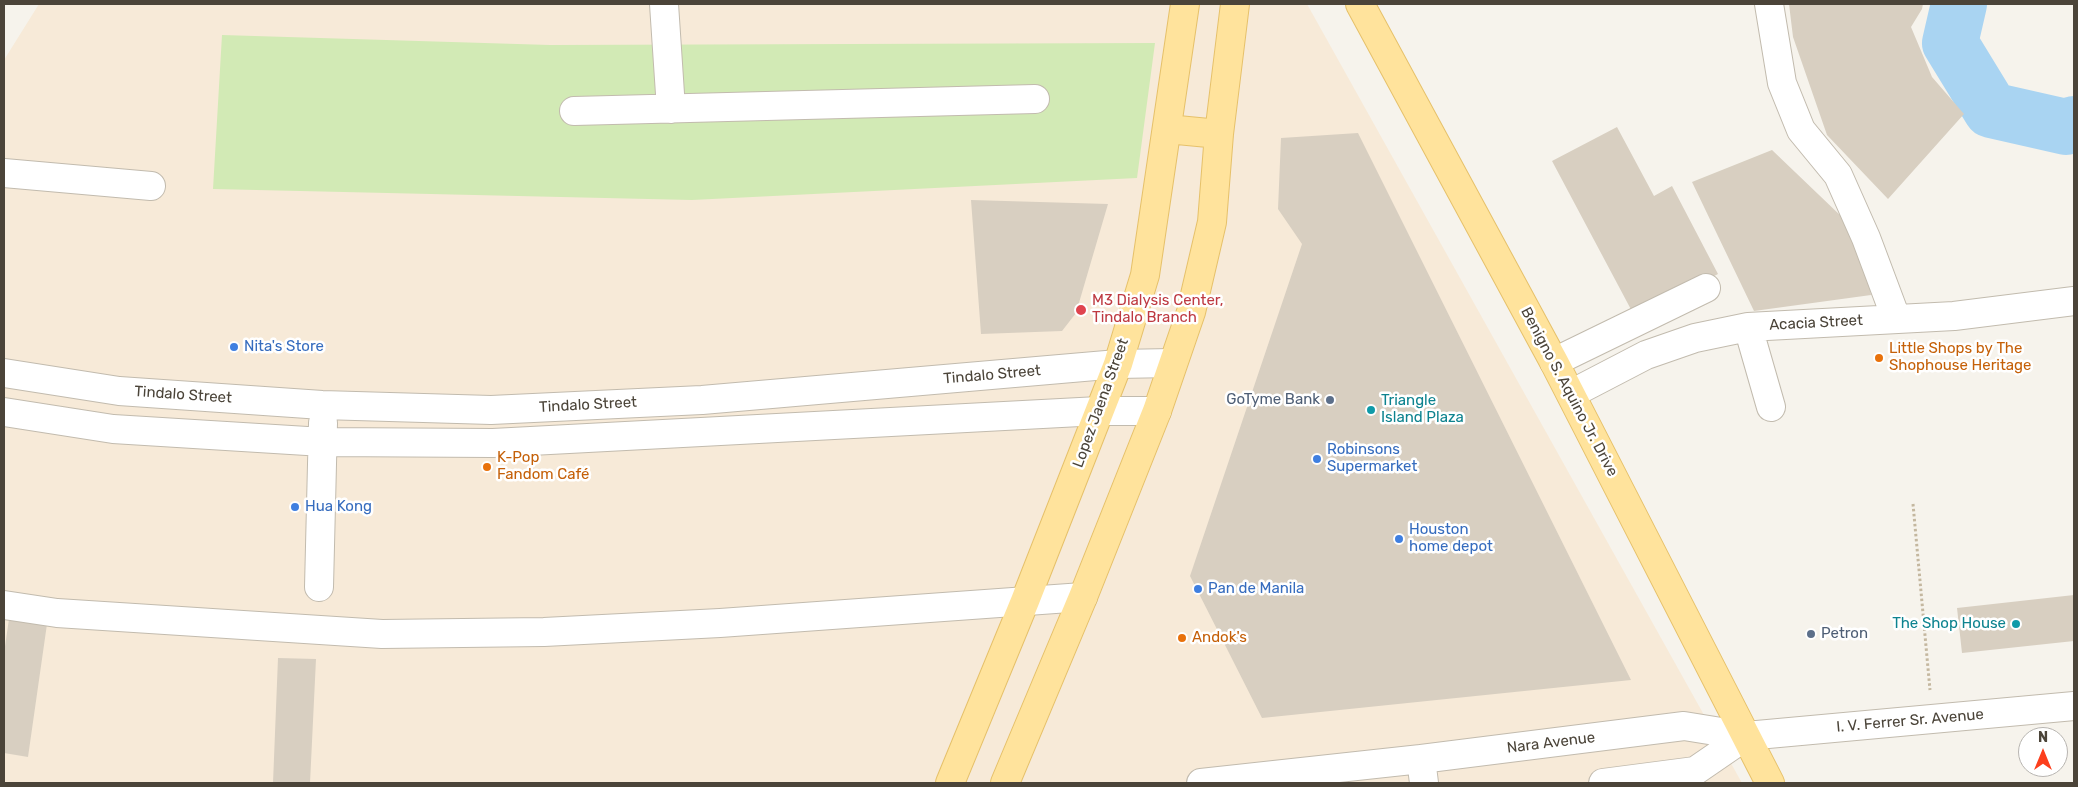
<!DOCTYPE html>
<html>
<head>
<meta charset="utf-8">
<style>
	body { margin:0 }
	#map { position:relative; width:2078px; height:787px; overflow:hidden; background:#f6f3ec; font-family:Rubik,sans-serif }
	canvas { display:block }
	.frame { position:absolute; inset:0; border:5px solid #4b4439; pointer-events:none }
	.north { position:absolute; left:2018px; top:727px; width:50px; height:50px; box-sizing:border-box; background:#fff; border:1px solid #b7b4b0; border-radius:50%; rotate:0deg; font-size:14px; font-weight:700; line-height:20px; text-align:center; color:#4b4439 }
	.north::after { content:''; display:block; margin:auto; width:18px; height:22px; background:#fc3f1d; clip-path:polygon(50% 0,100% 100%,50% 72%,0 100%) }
</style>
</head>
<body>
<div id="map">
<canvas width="2078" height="787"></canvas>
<div class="frame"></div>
<div class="north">N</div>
</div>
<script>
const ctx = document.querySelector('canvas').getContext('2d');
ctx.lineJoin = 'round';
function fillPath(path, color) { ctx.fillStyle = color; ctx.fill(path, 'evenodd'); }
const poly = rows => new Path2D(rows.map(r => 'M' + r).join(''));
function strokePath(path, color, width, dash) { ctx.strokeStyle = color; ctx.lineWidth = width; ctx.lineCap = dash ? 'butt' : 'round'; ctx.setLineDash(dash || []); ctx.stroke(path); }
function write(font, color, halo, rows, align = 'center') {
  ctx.font = font + ' Rubik,sans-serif'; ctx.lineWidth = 5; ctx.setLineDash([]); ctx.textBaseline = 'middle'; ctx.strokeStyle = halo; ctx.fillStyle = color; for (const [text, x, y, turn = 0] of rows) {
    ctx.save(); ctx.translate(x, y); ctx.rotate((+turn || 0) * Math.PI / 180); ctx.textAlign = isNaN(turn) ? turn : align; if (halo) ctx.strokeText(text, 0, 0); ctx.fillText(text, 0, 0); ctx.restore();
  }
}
const commercial = poly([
	[39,4,1307,4,1742,783,4,783,4,60]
]);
const green = poly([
	[222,35,550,45,1155,43,1137,178,692,200,213,189]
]);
const river = poly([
	[1959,4,1950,43,1991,110,2066,127,2074,124]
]);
const building = poly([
	[1789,4,1923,4,1922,9,1911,27,1932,77,1964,114,1888,199,1827,135,1793,37],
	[1617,127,1654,196,1672,186,1718,274,1635,317,1552,161],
	[1358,133,1631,680,1262,718,1190,576,1302,244,1278,209,1281,138],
	[1772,150,1865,239,1871,295,1754,311,1692,182],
	[971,200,1108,204,1076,313,1062,331,981,334],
	[2074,595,2074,641,1962,653,1957,608],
	[9,619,47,624,28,757,4,753,4,653],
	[278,658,316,659,310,783,273,783]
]);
const path = poly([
	[1913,504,1930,690]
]);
const minor = poly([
	[664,4,671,109],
	[1769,4,1782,83,1801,130,1838,175,1866,238,1896,318],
	[574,111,1035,99],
	[4,173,151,186],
	[1748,327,1771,407],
	[1554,362,1706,288],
	[4,373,119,391,322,405,491,410,702,400,1118,364,1172,363],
	[1571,394,1646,355,1695,338,1748,327,1954,316,2074,301],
	[4,412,113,429,323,442,493,443,1099,411,1157,411],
	[319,587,323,423],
	[4,605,57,613,382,634,544,632,720,623,1083,597],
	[1421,759,1424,783],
	[1201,783,1421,759,1684,726,1746,736,2074,706],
	[1603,783,1695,771,1746,736]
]);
const major = poly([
	[1360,4,1554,362,1770,783],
	[1167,129,1219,134],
	[950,783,1025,601,1118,364,1145,275,1185,4],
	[1005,783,1083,597,1157,411,1191,312,1212,222,1219,134,1235,4]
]);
const markers = [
	[1081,310,6,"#e0444e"],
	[234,347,5,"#3f7fe0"],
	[1879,358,5,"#e8710a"],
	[1330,400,5,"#5c6f8a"],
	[1371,410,5,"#0f9aa8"],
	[1317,459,5,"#3f7fe0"],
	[487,467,5,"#e8710a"],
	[295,507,5,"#3f7fe0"],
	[1399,539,5,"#3f7fe0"],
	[1198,589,5,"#3f7fe0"],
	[2016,624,5,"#0f9aa8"],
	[1811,634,5,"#5c6f8a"],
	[1182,638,5,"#e8710a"]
];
const healthNames = [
	["M3 Dialysis Center,",1092,301],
	["Tindalo Branch",1092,318]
];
const streetNames = [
	["Acacia Street",1816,323,-3],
	["Tindalo Street",992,375,-5],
	["Benigno S. Aquino Jr. Drive",1569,392,62],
	["Tindalo Street",183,395,4],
	["Lopez Jaena Street",1101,403,-70],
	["Tindalo Street",588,405,-3],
	["I. V. Ferrer Sr. Avenue",1910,721,-5],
	["Nara Avenue",1551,743,-7]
];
const shopNames = [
	["Nita's Store",244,347],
	["Robinsons",1327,450],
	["Supermarket",1327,467],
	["Hua Kong",305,507],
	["Houston",1409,530],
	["home depot",1409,547],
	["Pan de Manila",1208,589]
];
const foodNames = [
	["Little Shops by The",1889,349],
	["Shophouse Heritage",1889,366],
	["K-Pop",497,458],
	["Fandom Café",497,475],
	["Andok's",1192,638]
];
const serviceNames = [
	["GoTyme Bank",1320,400],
	["Petron",1821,634,"left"]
];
const cultureNames = [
	["Triangle",1381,401],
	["Island Plaza",1381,418],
	["The Shop House",2006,624,"right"]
];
fillPath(commercial, '#f7ead8');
fillPath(green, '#d2eab5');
strokePath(river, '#a9d4f2', 56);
fillPath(building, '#d8cfc1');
strokePath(minor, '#c2bbae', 30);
strokePath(major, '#e6c16a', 30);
strokePath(path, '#c4b79f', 3, [2.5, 2.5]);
strokePath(minor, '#fff', 28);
strokePath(major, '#ffe39c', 28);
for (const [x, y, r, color] of markers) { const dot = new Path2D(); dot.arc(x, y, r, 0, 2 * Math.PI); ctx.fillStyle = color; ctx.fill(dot); strokePath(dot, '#fff', 2); }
write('15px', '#be3a42', '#fff', healthNames, 'left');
write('15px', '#4b4439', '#fff', streetNames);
write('15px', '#366cbe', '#fff', shopNames, 'left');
write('15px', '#c56008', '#fff', foodNames, 'left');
write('15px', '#4e5e75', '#fff', serviceNames, 'right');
write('15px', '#0d838f', '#fff', cultureNames, 'left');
</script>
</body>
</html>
